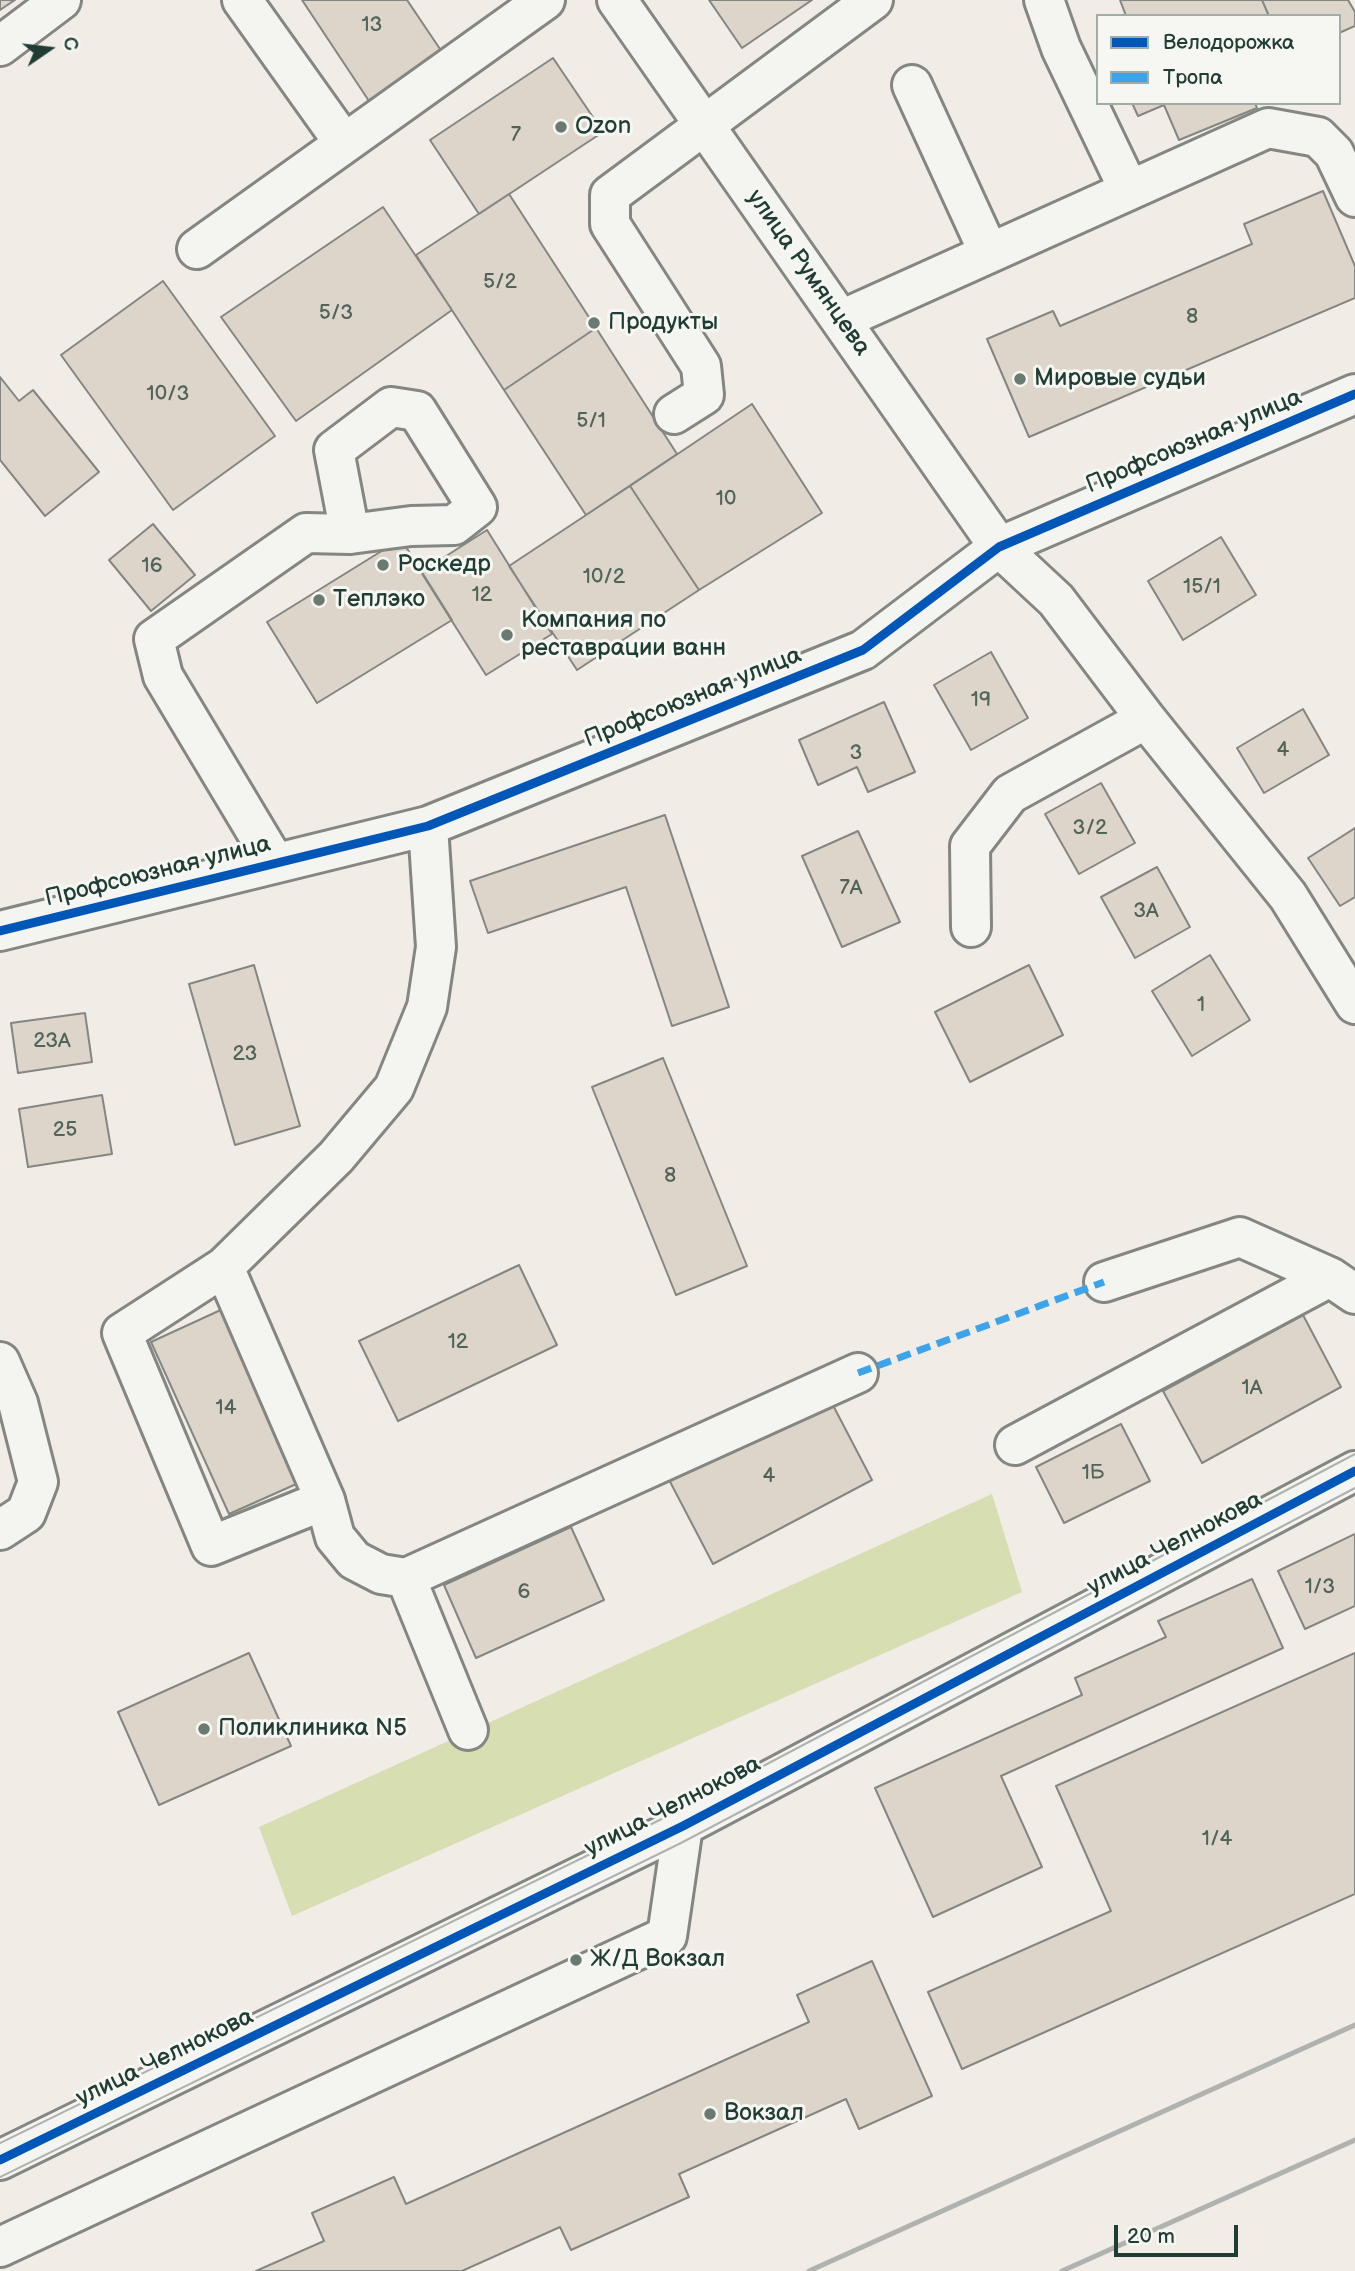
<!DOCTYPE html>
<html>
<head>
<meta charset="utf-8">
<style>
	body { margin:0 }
	#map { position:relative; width:1355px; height:2271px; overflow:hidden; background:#f1ece6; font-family:"Balsamiq Sans",sans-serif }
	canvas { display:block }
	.legend { position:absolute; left:1096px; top:14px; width:245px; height:91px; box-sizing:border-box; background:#f6f6f2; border:2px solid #a0aca6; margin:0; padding:9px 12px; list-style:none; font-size:21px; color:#1f3d34 }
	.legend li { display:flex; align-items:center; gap:14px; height:35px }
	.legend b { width:35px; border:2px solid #a0aca6 }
	.north { position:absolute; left:14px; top:14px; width:70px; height:70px; -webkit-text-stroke:5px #f6f6f2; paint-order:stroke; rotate:76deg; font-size:19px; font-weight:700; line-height:28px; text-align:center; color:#1f3d34 }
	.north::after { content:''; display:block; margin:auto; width:24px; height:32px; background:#1f3d34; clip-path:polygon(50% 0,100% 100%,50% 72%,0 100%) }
	.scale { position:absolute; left:1114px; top:2225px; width:124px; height:32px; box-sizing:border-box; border:4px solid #1f3d34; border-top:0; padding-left:9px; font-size:21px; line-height:24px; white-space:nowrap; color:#1f3d34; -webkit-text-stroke:5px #f6f6f2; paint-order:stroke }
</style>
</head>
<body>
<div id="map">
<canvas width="1355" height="2271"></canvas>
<ul class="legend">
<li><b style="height:9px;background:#0057b8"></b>Велодорожка</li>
<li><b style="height:9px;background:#3da4eb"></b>Тропа</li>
</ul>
<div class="north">С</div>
<div class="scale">20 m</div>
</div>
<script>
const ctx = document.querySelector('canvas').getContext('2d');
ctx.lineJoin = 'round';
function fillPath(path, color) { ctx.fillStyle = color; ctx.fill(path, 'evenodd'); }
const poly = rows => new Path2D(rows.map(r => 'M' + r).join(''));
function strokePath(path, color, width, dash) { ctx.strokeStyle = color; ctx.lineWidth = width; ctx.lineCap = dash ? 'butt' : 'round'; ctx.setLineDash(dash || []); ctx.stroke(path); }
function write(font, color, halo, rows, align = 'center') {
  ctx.font = font + ' "Balsamiq Sans",sans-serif'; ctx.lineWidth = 6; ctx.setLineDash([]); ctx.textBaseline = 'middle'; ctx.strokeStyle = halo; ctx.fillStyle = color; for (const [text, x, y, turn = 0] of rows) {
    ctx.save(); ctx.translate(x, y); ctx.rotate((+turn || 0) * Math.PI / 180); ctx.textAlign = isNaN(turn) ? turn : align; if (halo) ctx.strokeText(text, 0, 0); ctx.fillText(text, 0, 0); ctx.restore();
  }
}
const green = poly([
	[992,1494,1022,1592,292,1916,259,1827]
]);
const building = poly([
	[0,0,15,0,0,10,0,0],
	[302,0,407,0,442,52,369,101,302,0],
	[709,0,812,0,742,48,709,0],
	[1120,0,1262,0,1269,16,1126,16,1120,0],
	[1262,0,1348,0,1355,12,1355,26,1339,33,1339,16,1269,16,1262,0],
	[553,58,603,132,479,214,430,140,553,58],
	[1132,103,1255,103,1257,108,1179,140,1164,105,1138,116,1132,103],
	[1323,191,1355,266,1355,298,1029,437,987,339,1053,311,1060,326,1252,244,1244,224,1323,191],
	[509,194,596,328,504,390,416,255,509,194],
	[383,207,452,310,296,421,221,317,383,207],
	[163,281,275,436,173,510,61,355,163,281],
	[596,328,677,454,586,515,504,390,596,328],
	[0,377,19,401,33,390,99,472,45,516,0,460,0,377],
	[752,404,822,513,699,590,630,486,752,404],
	[630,486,699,590,577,670,509,566,630,486],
	[153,524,195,575,151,611,109,560,153,524],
	[487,530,552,634,486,675,421,572,487,530],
	[1221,537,1256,595,1183,640,1148,581,1221,537],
	[401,539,452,620,317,703,267,622,401,539],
	[991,652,1028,718,971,750,934,685,991,652],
	[884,702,915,772,868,792,857,767,818,785,799,740,884,702],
	[1303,709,1329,755,1264,793,1237,748,1303,709],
	[1101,783,1135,843,1079,874,1045,814,1101,783],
	[665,815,729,1007,672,1026,626,887,488,933,470,881,665,815],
	[1355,828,1355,897,1340,906,1308,858,1355,828],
	[858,831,900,922,842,947,802,856,858,831],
	[1157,867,1190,927,1135,958,1101,897,1157,867],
	[1210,955,1250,1020,1192,1056,1152,991,1210,955],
	[254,965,300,1126,235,1145,189,984,254,965],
	[1029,965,1063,1035,970,1082,935,1012,1029,965],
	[85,1013,92,1062,18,1073,11,1023,85,1013],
	[663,1058,747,1266,676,1295,592,1087,663,1058],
	[102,1095,112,1154,28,1167,19,1109,102,1095],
	[519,1265,557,1345,398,1421,359,1341,519,1265],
	[225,1308,303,1481,229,1514,151,1342,225,1308],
	[1303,1315,1341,1387,1202,1463,1163,1391,1303,1315],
	[825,1390,872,1480,713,1564,666,1474,825,1390],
	[1121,1424,1150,1481,1064,1523,1036,1467,1121,1424],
	[571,1527,604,1600,476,1658,444,1585,571,1527],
	[1355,1534,1355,1606,1305,1629,1278,1571,1355,1534],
	[1252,1579,1283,1648,1001,1776,1042,1867,933,1917,875,1788,1082,1695,1075,1678,1166,1637,1158,1621,1252,1579],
	[249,1653,291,1746,159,1805,118,1712,249,1653],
	[1355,1653,1355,1894,962,2069,928,1992,1111,1911,1056,1786,1355,1653],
	[872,1961,932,2096,859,2129,846,2099,679,2174,689,2197,571,2250,560,2227,462,2271,256,2271,324,2241,312,2213,394,2177,406,2204,809,2022,797,1995,872,1961]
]);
const minor = poly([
	[242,0,344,143],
	[617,0,999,547,1056,600,1146,719,1288,896,1355,1004],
	[1044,0,1061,48,1129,190],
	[0,46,61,0],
	[912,85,989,253],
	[197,249,545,0],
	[841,320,1268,128,1318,137,1334,153,1355,197],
	[674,414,704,395,701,366,610,224,610,195,873,0],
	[428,826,436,947,427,1007,394,1088,336,1157,224,1267,122,1333,211,1546,325,1500,335,1537,354,1560,381,1574,406,1578,858,1373],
	[275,863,163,676,154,639,306,533,350,534,411,526,454,525,477,507,417,411,391,407,334,450,350,534],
	[971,927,970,846,1010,794,1146,719],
	[0,931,428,826,863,650,999,547,1355,394],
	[224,1267,325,1500],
	[1104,1282,1240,1237,1330,1277],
	[0,1362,18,1403,38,1482,26,1513,0,1530],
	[1015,1445,1330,1277,1355,1294],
	[406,1578,468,1730],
	[0,2160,683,1826,1355,1471],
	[0,2247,667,1936,683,1826]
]);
const tram = poly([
	[0,2143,676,1812,1355,1454],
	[0,2177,681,1843,1355,1488]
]);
const rail = poly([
	[809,2271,1355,2025],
	[1062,2271,1355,2140]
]);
const quiet = poly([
	[858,1373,1104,1282]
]);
const cycleway = poly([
	[0,931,428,826,863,650,999,547,1355,394],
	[0,2160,683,1826,1355,1471]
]);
const markers = [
	[561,127,7,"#687a72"],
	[594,323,7,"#687a72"],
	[1020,379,7,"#687a72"],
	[383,565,7,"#687a72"],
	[319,600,7,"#687a72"],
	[507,635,7,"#687a72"],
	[204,1729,7,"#687a72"],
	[576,1960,7,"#687a72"],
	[710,2114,7,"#687a72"]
];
const numberNames = [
	["13",372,26],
	["7",516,136],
	["5/2",500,283],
	["5/3",336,314],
	["8",1192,318],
	["10/3",168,395],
	["5/1",591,422],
	["10",726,500],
	["16",152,567],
	["10/2",604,578],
	["15/1",1202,588],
	["12",482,596],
	["19",981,701],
	["4",1283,751],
	["3",856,754],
	["3/2",1090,829],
	["7А",851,889],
	["3А",1146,912],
	["1",1201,1006],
	["23А",52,1042],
	["23",245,1055],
	["25",65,1131],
	["8",670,1177],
	["12",458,1343],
	["1А",1252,1389],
	["14",226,1409],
	["1Б",1093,1474],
	["4",769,1477],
	["1/3",1320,1588],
	["6",524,1593],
	["1/4",1217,1840]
];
const poiNames = [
	["Ozon",575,127],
	["Продукты",608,323],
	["Мировые судьи",1034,379],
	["Роскедр",397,565],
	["Теплэко",333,600],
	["Компания по",521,621],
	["реставрации ванн",521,649],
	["Поликлиника N5",218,1729],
	["Ж/Д Вокзал",590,1960],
	["Вокзал",724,2114]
];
const streetNames = [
	["улица Румянцева",808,273,55],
	["Профсоюзная улица",1194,442,-23],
	["Профсоюзная улица",693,698,-22],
	["Профсоюзная улица",158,872,-14],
	["улица Челнокова",1175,1544,-28],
	["улица Челнокова",673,1807,-27],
	["улица Челнокова",165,2058,-26]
];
fillPath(green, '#d7deb2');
fillPath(building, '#ded5ca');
strokePath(building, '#838682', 2);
strokePath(minor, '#838682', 44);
strokePath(minor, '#f4f4f1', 38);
strokePath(tram, '#b0b2b0', 2);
strokePath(rail, '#b0b2b0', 5);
strokePath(quiet, '#3da4eb', 7, [14, 7]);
strokePath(cycleway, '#0057b8', 9);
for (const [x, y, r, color] of markers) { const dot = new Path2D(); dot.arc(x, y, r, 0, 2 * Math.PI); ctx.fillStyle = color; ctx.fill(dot); strokePath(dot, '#f6f6f2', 2.5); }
write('21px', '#50645a', null, numberNames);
write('24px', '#1f3d34', '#f6f6f2', poiNames, 'left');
write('24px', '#1f3d34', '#f6f6f2', streetNames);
</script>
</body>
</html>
